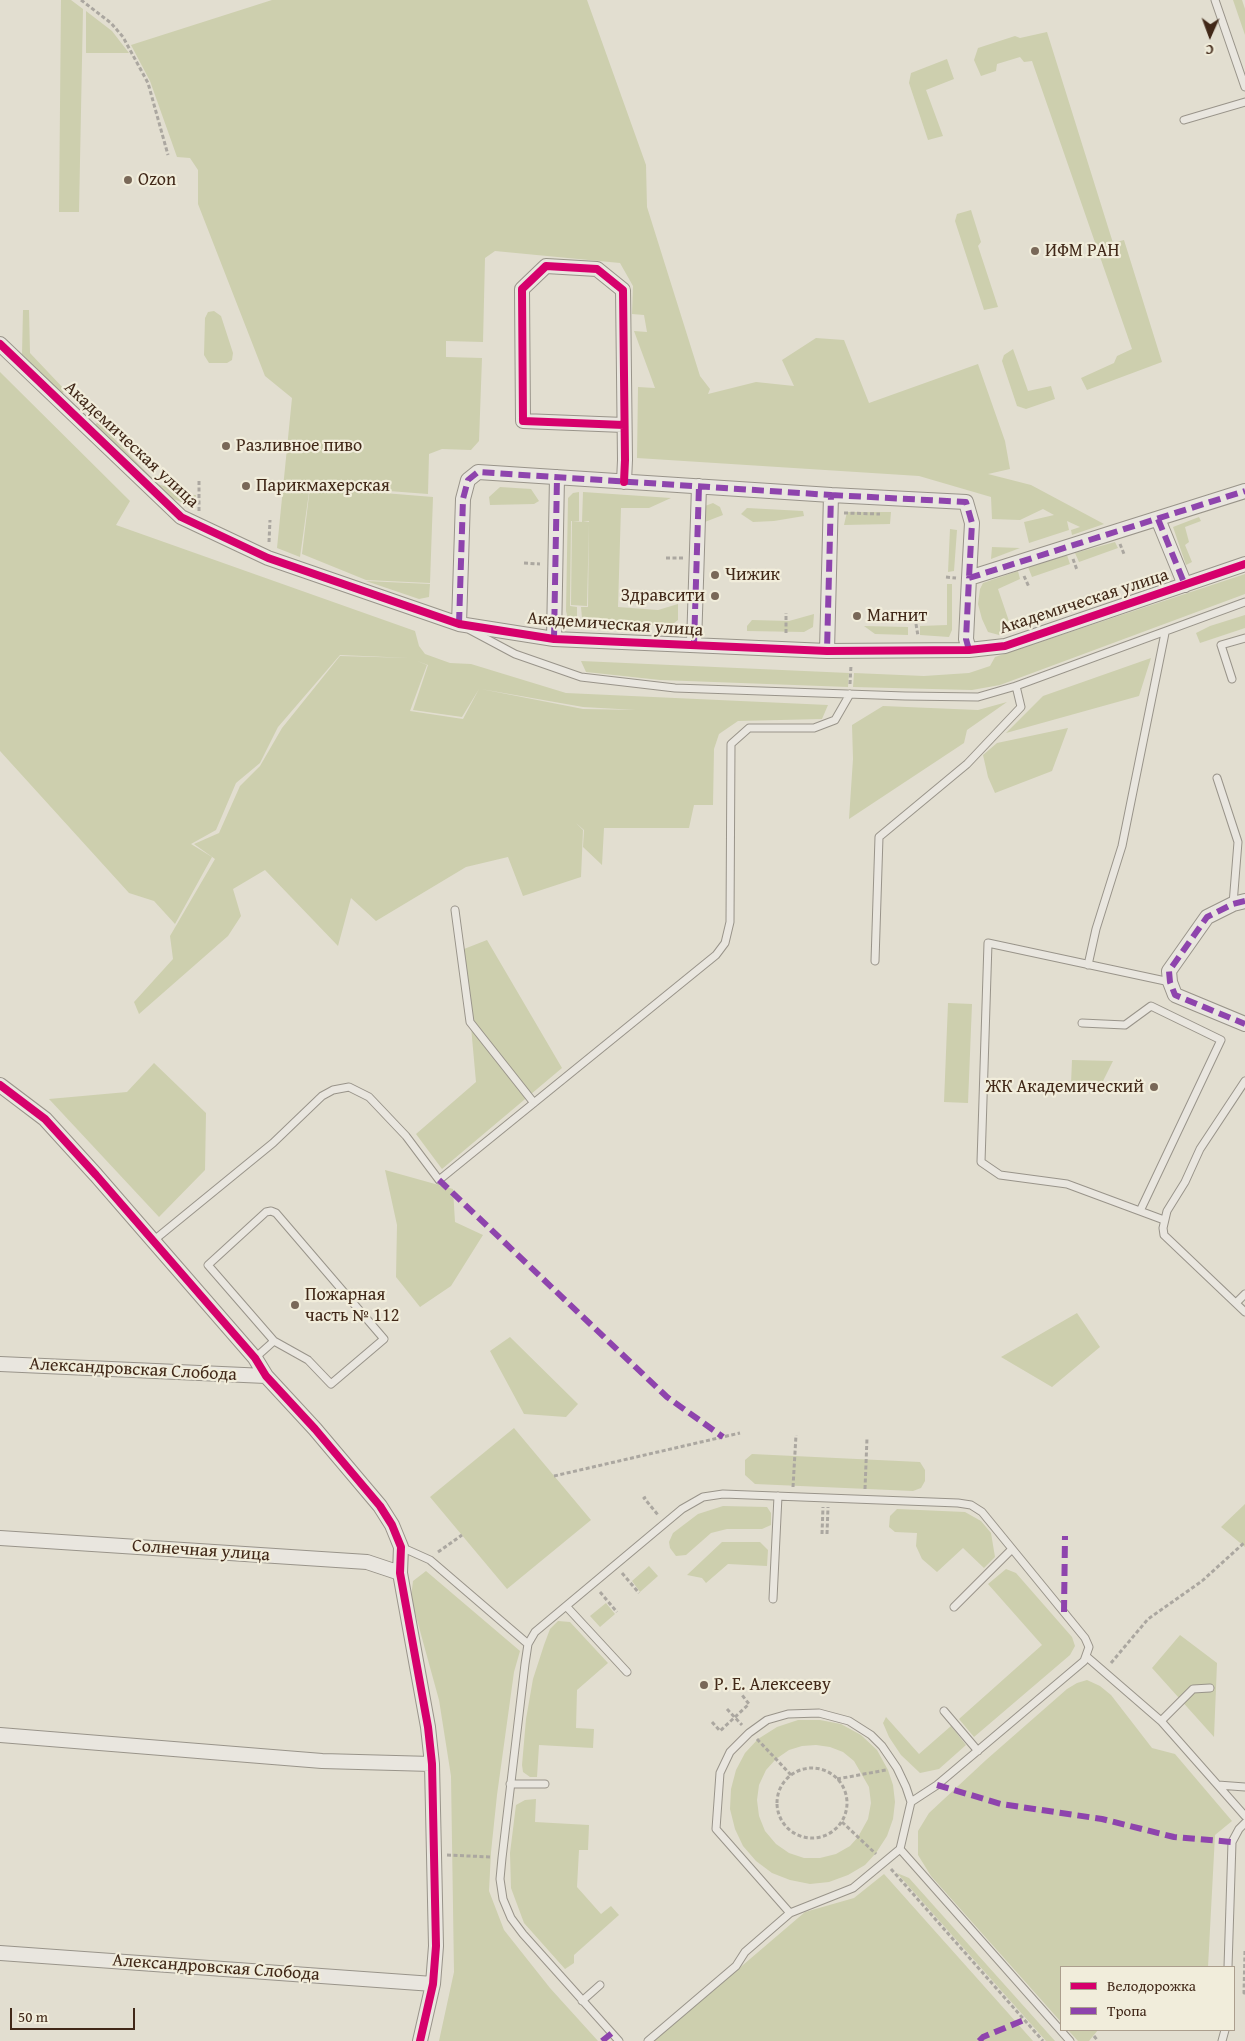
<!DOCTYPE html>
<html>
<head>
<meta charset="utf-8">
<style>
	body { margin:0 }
	#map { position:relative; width:1245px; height:2041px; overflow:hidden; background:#e2ded0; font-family:"Gentium Book Plus",serif }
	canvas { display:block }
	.legend { position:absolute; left:1060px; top:1966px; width:175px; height:65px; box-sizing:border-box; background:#f1eddb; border:1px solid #ab9e8d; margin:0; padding:6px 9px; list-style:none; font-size:15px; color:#412818 }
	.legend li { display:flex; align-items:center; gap:10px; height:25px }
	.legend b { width:25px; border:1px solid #ab9e8d }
	.north { position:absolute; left:1185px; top:10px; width:50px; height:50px; -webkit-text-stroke:4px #f1eddb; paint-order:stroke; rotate:182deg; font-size:14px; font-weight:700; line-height:20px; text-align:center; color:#412818 }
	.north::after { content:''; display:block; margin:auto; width:18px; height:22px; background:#412818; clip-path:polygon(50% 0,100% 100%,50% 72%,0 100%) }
	.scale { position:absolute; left:10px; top:2008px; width:125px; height:22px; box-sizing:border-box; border:2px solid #412818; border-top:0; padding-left:6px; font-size:15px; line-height:18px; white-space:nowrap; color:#412818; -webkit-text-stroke:4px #f1eddb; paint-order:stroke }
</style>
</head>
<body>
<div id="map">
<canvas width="1245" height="2041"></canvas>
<ul class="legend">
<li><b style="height:6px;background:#d6006c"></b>Велодорожка</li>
<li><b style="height:6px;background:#8e44ad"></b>Тропа</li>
</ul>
<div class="north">С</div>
<div class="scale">50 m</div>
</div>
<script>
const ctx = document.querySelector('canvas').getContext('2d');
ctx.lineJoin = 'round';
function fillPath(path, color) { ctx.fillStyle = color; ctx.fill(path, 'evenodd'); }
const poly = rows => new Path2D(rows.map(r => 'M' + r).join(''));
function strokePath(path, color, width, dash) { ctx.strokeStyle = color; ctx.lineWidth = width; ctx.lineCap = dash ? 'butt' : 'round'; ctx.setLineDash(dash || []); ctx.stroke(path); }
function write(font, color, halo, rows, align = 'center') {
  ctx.font = font + ' "Gentium Book Plus",serif'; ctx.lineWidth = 4.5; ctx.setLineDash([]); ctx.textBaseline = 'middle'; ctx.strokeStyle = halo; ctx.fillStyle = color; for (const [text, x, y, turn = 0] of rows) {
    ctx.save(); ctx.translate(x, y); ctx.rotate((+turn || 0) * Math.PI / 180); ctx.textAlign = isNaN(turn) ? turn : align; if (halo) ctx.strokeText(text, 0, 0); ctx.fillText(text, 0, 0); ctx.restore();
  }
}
const green = poly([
	[61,0,71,0,83,9,79,212,59,212],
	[272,0,587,0,646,165,647,207,700,376,710,389,708,394,756,382,794,386,782,360,816,338,844,340,869,403,978,364,1005,441,1010,469,988,474,1031,485,1104,524,1072,535,1071,530,1080,527,1067,521,1069,530,1029,543,1024,522,1054,515,1043,509,1020,520,992,519,991,497,919,476,637,458,638,387,655,388,634,331,647,332,644,315,632,314,633,286,620,263,495,251,485,258,483,342,446,341,446,357,482,358,479,441,471,450,442,449,429,454,428,494,310,485,300,557,277,548,292,398,265,376,198,204,198,170,190,158,177,157,150,81,131,45],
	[1233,0,1242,0,1245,9,1245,35],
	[86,11,112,31,129,53,86,53],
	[1047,32,1113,243,1124,240,1162,362,1087,390,1081,378,1114,363,1117,356,1132,349,1032,61,1024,62,1020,57,997,64,996,71,981,76,974,60,978,48,1015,36,1020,38],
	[947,59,954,79,926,90,943,136,928,140,909,83,911,73],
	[971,210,981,242,978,246,998,307,984,310,955,221,957,214],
	[23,310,29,310,30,353,65,390,62,394,22,354],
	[214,311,221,316,233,353,232,360,227,363,209,363,204,355,205,318,208,312],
	[1013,349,1028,391,1051,386,1055,399,1026,409,1017,406,1002,361,1004,355],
	[0,372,130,501,116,525,415,631,419,646,425,654,450,663,471,664,566,693,828,705,822,719,738,721,719,734,714,749,713,805,694,805,689,828,604,828,602,865,583,847,584,830,576,823,583,830,581,877,523,896,508,857,466,867,376,921,351,898,338,946,265,870,233,889,241,916,228,936,139,1014,134,1002,173,959,170,936,215,859,194,844,219,833,240,786,260,766,282,728,340,656,410,658,340,655,278,727,260,763,236,783,216,830,191,844,212,857,175,924,154,901,129,893,0,751],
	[417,661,428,665,413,710,462,717,479,689,463,719,410,711,427,665],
	[481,689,583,707,636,710,583,709],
	[98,422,158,484,189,495,196,495,194,507,163,495,93,426],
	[310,487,433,497,430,583,366,580,302,554],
	[500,487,531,489,539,501,534,504,490,505,489,497],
	[579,492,579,521,571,521,570,606,577,607,577,624,571,622,568,619,566,611,568,498,573,493],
	[583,492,671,498,649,508,621,508,618,607,658,610,678,604,678,620,670,626,588,624,582,618,581,607,588,607,589,521,583,522,589,522,587,606,571,605,572,521,582,522],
	[713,503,720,507,723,515,697,525,700,514,705,506],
	[747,508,803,511,804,516,774,521,753,522,741,514],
	[847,512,891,512,890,524,844,525],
	[1199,517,1201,521,1185,527,1189,542,1185,545,1192,562,1186,565,1173,527],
	[950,529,957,530,954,571,948,572],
	[1115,542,1118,548,1079,562,1075,553],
	[992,547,1020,548,991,559],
	[1067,555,1070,564,1032,577,1028,567],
	[1018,571,1020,579,998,589,1012,630,999,635,988,632,982,619,978,604,980,589,983,583],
	[1245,574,1245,594,1000,685,972,690,853,687,854,673,924,676,969,673,990,666,995,657],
	[366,581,430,584,429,597,419,599],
	[947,584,952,584,952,630,949,637,920,635,920,626,947,625],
	[814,614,813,627,804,632,747,631,747,626,752,620,789,621],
	[1245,615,1245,628,1200,643,1196,633,1210,626],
	[864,626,908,627,908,635,875,634],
	[1151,658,1139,696,1006,733,1043,696],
	[581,661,849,673,848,687,660,680,586,672],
	[1007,702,967,730,964,743,849,819,853,759,852,725,883,706,978,710],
	[1068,728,1052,771,995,793,988,777,983,755,997,743],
	[487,940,562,1068,442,1169,416,1134,476,1082,464,949],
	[948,1003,972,1004,968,1103,944,1102],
	[1072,1060,1113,1061,1101,1085,1071,1084],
	[154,1063,206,1113,205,1170,159,1217,49,1099,127,1092],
	[385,1170,453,1189,455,1222,483,1235,451,1286,420,1307,396,1277,397,1225],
	[1077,1313,1100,1347,1052,1387,1001,1357],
	[510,1337,578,1404,566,1417,524,1414,490,1351],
	[514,1428,591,1520,507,1589,430,1497],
	[752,1454,920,1462,925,1470,925,1481,921,1488,913,1491,755,1484,745,1475,745,1460],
	[1245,1504,1245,1547,1221,1527],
	[723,1506,767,1507,771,1513,771,1525,762,1529,727,1529,711,1533,686,1555,676,1556,670,1548,669,1542,673,1533,698,1514],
	[897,1509,965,1512,981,1521,991,1533,995,1557,984,1568,963,1548,937,1572,922,1559,916,1546,917,1533,895,1532,889,1527,890,1516],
	[722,1542,760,1542,768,1550,767,1566,728,1564,706,1583,702,1578,687,1575],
	[649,1566,658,1576,640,1592,632,1581],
	[1006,1569,1016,1573,1072,1637,1075,1646,1070,1655,974,1737,959,1719,1042,1645,988,1584],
	[426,1571,520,1651,514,1672,497,1795,491,1852,489,1891,504,1930,550,1988,598,2041,439,2041,454,1972,451,1776,439,1700,411,1598,413,1581],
	[606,1603,615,1614,600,1627,590,1616],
	[558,1621,570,1622,608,1663,577,1690,576,1728,594,1729,593,1748,539,1745,537,1777,530,1777,523,1772,522,1765,526,1719,533,1679,544,1645,550,1629],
	[1180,1635,1217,1663,1214,1737,1152,1668],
	[1087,1680,1100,1686,1111,1695,1152,1748,1175,1754,1232,1821,1215,1835,1208,1967,1061,1967,1061,2022,931,1876,918,1855,918,1831,929,1813,986,1760,1067,1689,1077,1683],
	[886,1717,919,1754,951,1726,966,1745,939,1769,920,1773,901,1755,889,1737,883,1723],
	[798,1720,820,1720,841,1724,861,1735,877,1750,888,1770,893,1785,895,1802,893,1819,887,1836,876,1853,865,1865,848,1875,829,1882,810,1884,790,1880,772,1873,756,1861,743,1846,735,1829,730,1809,731,1789,736,1770,745,1753,758,1739,777,1727],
	[816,1745,830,1747,843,1752,854,1761,869,1787,871,1803,868,1819,858,1837,850,1846,836,1854,820,1858,804,1858,789,1853,776,1844,765,1831,759,1816,757,1800,759,1785,766,1770,776,1759,789,1750,802,1746],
	[536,1799,535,1822,589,1825,588,1850,579,1850,577,1887,601,1914,611,1906,619,1915,574,1955,574,1963,565,1969,524,1923,511,1888,510,1853,516,1805,525,1800],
	[897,1873,909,1878,1055,2041,1046,2041],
	[884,1874,1033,2041,654,2041,805,1912,854,1898],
	[1068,2030,1098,2030,1089,2041,1078,2041]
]);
const path = poly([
	[81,0,111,23,123,37,148,83,168,155],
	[199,481,199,511],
	[844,513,880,514],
	[269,542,270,520],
	[1120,544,1124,554],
	[666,558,684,558],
	[1073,559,1077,570],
	[524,563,540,564],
	[1024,576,1029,587],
	[946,577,956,578],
	[916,624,918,636],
	[786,633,786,613],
	[850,684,851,665],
	[554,1476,740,1433],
	[793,1487,796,1435],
	[865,1489,867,1438],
	[646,1497,644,1498,658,1515],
	[822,1534,823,1507],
	[827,1534,828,1507],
	[438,1552,462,1535],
	[622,1573,639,1593],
	[600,1592,617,1612],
	[1111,1663,1148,1619,1202,1581,1245,1542],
	[727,1709,742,1725],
	[712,1722,720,1731,749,1704,742,1695],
	[757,1739,791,1775],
	'777 1803a35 35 0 1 1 70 0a35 35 0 1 1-70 0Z',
	[837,1779,886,1770],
	[842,1822,876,1854],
	[447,1855,491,1857],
	[891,1869,1043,2041],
	[1245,1951,1244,1993,1245,1993],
	[1094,2036,1098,2041]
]);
const service = poly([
	[1215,0,1245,87],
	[1184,120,1245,102],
	[470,630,515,654,581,677,675,688,905,696,978,697,1016,686,1245,602],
	[1232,679,1221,645,1245,638],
	[1217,778,1238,842,1233,904],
	[455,910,470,1022,534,1103],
	[875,961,879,837,967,764,1021,707,1016,686],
	[1088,965,1096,929,1122,846,1165,633],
	[1082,1023,1125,1025,1151,1006,1221,1040,1140,1211],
	[1245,1081,1200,1149,1185,1182,1167,1211,1163,1228,1164,1235,1245,1312],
	[271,1211,276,1213,384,1339,331,1384,308,1360,274,1341,208,1265,266,1212,271,1211],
	[1164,1220,1067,1184,1000,1175,981,1162,988,943,1170,982],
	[153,1241,273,1143,322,1096,333,1090,349,1087,369,1097,406,1136,439,1180,716,955,725,943,730,922,731,744,749,728,814,728,835,720,850,694],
	[1237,1302,1245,1294],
	[255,1358,274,1341],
	[401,1547,430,1560,528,1644],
	[773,1599,778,1496],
	[566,1606,627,1672],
	[954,1607,1012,1549],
	[1087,1657,1161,1721,1245,1816],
	[944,1711,978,1751],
	[1161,1721,1193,1689,1210,1688],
	[510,1784,545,1784],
	[1218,1785,1245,1787],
	[900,1849,1070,2041],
	[1228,1967,1232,1842,1239,1829,1245,1823],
	[582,2001,600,1985],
	[619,2041,523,1934,511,1918,503,1899,500,1879,502,1858,525,1664,528,1644,535,1632,682,1509,703,1497,723,1494,958,1503,971,1505,982,1512,1085,1638,1089,1647,1084,1661,937,1785,911,1802],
	[648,2041,736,1966,745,1952,790,1913,853,1888,900,1849,911,1802,906,1787,897,1768,882,1746,871,1735,849,1721,819,1713,788,1714,767,1720,749,1733,730,1752,720,1773,716,1829,790,1913],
	[1222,2041,1225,2030]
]);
const minor = poly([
	[0,344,181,517,268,558,459,624,554,639,827,651,969,650,1005,646,1245,564],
	[624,425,523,421,522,289,546,266,597,269,623,290,625,460,624,482],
	[831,495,966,502,972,523,969,578],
	[1158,519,1185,585],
	[459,624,463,499,468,480,478,472,831,495,827,651],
	[554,639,557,477],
	[694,645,699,486],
	[969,650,966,639,969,578,1245,491],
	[1245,901,1233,904,1207,917,1169,971,1170,982,1175,995,1245,1024],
	[0,1085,45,1119,96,1175,255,1358,266,1376,315,1429,380,1506,392,1525,401,1547,400,1573,428,1727,432,1764,436,1946,433,1984,420,2041],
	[0,1364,266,1376],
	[0,1538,367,1562,400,1573],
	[0,1735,322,1761,432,1764],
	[0,1953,433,1984]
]);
const quiet = poly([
	[831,495,966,502,972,523,969,578],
	[1158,519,1185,585],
	[459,624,463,499,468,480,478,472,831,495,827,651],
	[554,639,557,477],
	[694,645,699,486],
	[969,650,966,639,969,578,1245,491],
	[1245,901,1233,904,1207,917,1169,971,1170,982,1175,995,1245,1024],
	[439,1180,667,1397,723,1437],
	[1064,1612,1065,1536],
	[937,1785,1001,1804,1102,1819,1174,1837,1232,1842],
	[602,2041,612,2033],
	[979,2041,983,2037,1024,2020]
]);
const cycleway = poly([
	[0,344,181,517,268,558,459,624,554,639,827,651,969,650,1005,646,1245,564],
	[624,425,523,421,522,289,546,266,597,269,623,290,625,460,624,482],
	[0,1085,45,1119,96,1175,255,1358,266,1376,315,1429,380,1506,392,1525,401,1547,400,1573,428,1727,432,1764,436,1946,433,1984,420,2041]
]);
const markers = [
	[128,180,5,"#796858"],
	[1035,251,5,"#796858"],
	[226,446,5,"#796858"],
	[246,486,5,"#796858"],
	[715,575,5,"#796858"],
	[715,596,5,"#796858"],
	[857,616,5,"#796858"],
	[1154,1087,5,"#796858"],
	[295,1305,5,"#796858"],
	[704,1685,5,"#796858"]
];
const poiNames = [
	["Ozon",138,180],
	["ИФМ РАН",1045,251],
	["Разливное пиво",236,446],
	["Парикмахерская",256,486],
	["Чижик",725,575],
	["Здравсити",705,596,"right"],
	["Магнит",867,616],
	["ЖК Академический",1144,1087,"right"],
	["Пожарная",305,1295],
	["часть № 112",305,1316],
	["Р. Е. Алексееву",714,1685]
];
const streetNames = [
	["Академическая улица",131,445,43],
	["Академическая улица",1084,602,-18],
	["Академическая улица",615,625,4],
	["Александровская Слобода",133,1370,3],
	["Солнечная улица",201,1551,4],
	["Александровская Слобода",216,1968,4]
];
fillPath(green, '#cdcfae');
strokePath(service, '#99948a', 9);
strokePath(minor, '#99948a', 16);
strokePath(path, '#aba7a0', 3, [4, 2.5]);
strokePath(service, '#e9e6df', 7);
strokePath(minor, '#e9e6df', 14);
strokePath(quiet, '#8e44ad', 6, [12, 6]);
strokePath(cycleway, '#d6006c', 8);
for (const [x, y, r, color] of markers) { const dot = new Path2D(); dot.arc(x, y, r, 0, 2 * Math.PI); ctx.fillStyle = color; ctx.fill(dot); strokePath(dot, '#f1eddb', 2); }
write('18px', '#412818', '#f1eddb', poiNames, 'left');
write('18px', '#412818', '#f1eddb', streetNames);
</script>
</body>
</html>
